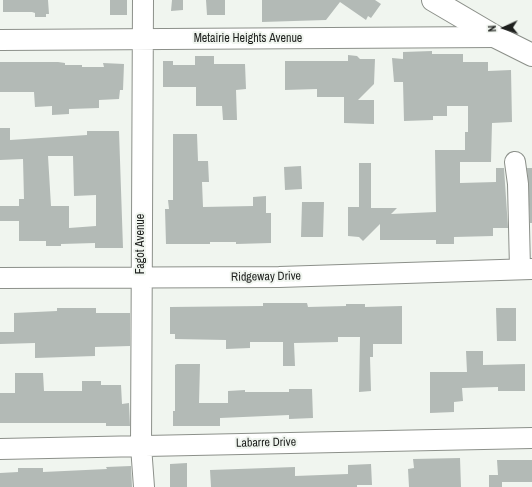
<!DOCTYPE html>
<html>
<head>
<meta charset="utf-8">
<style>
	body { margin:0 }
	#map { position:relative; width:532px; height:487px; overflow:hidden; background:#f0f5ef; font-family:"Archivo Narrow",sans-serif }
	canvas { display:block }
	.north { position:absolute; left:484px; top:8px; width:40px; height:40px; -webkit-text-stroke:3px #f0f5ef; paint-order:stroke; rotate:267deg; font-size:11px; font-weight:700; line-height:16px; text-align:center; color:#1d1f1d }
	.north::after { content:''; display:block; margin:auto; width:14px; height:18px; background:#1d1f1d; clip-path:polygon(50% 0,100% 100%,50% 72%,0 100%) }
</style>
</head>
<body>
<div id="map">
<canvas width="532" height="487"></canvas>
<div class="north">N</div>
</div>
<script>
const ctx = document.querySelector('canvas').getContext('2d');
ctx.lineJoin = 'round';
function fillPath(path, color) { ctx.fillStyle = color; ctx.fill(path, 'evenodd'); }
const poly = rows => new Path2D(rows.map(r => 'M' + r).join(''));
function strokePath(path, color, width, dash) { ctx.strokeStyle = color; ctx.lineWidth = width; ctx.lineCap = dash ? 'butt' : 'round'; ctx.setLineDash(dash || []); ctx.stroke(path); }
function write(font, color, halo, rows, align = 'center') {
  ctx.font = font + ' "Archivo Narrow",sans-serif'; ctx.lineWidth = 4; ctx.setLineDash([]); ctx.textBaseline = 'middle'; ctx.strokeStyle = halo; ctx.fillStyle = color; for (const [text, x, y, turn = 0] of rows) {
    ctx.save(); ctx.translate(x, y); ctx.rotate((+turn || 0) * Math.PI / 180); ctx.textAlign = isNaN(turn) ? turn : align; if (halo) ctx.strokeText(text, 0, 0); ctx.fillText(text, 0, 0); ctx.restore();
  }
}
const building = poly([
	[3,0,48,0,49,14,46,14,46,17,35,17,35,13,32,12,3,12],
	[110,0,127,0,127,15,110,15],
	[172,0,183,0,183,10,171,11],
	[206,0,225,0,225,15,207,15],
	[262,0,375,0,381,4,371,18,368,16,366,20,340,2,326,20,262,22],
	[432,51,432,54,463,54,463,62,488,62,488,71,511,70,512,122,492,123,491,162,460,162,460,183,496,182,496,168,504,168,508,228,493,228,493,236,454,237,454,244,436,244,436,240,380,240,380,224,363,241,359,237,348,236,348,207,359,207,359,163,371,163,371,208,397,208,391,214,436,212,435,150,465,150,465,132,468,132,468,106,447,106,447,116,433,116,433,120,404,121,403,82,394,82,392,58,403,59,403,52],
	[348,55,357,56,360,59,375,59,374,84,358,100,374,100,374,124,344,123,344,97,317,97,317,89,285,90,285,61,348,61],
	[195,56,214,56,214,64,245,64,246,89,236,90,237,120,223,120,222,106,196,106,196,87,163,87,163,61,173,61,173,65,195,65],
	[0,62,58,62,65,63,65,65,82,65,82,67,104,67,103,63,124,64,123,90,120,90,119,99,99,100,99,108,69,109,69,114,52,115,52,106,35,107,34,92,0,92],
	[0,128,10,128,10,140,87,135,87,131,119,131,123,248,95,248,95,243,61,244,61,246,46,246,46,241,19,241,19,221,0,221,0,206,19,206,19,199,24,199,23,159,0,160],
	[48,156,73,156,74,196,96,195,96,226,69,228,69,206,51,206],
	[173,134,197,134,198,161,208,161,209,182,202,182,203,207,253,206,253,197,266,196,266,213,271,213,271,243,236,244,236,242,210,242,210,244,166,244,165,209,169,209,168,200,173,200],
	[301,166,302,189,285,190,284,167],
	[527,168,532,168,532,223,530,223],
	[302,202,324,202,323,237,301,237],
	[263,303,307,303,308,307,346,306,346,304,365,304,365,307,402,306,402,344,373,344,373,357,370,357,371,391,359,392,360,337,338,337,338,342,294,343,295,366,283,366,283,342,250,342,250,348,226,349,226,340,175,339,175,334,170,334,170,307,263,306],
	[57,308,96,308,96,313,130,313,130,346,95,347,95,356,35,358,35,343,0,344,0,332,14,332,14,313,57,311],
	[496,308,516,308,516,341,497,341],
	[466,351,483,351,483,365,525,364,525,391,498,391,498,387,462,388,463,401,454,402,454,412,430,413,430,372,467,372],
	[177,364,200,364,199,403,228,403,228,391,245,390,245,392,289,392,289,389,312,389,313,418,289,419,289,415,220,418,220,426,173,426,173,411,175,411,175,365],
	[15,373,43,373,44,391,82,391,82,381,101,381,101,385,121,385,122,404,129,403,130,426,106,426,106,423,0,423,0,393,15,393],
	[460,458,461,487,409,487,408,469,414,468,413,459],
	[497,460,532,460,532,482,502,482,502,487,489,487,489,475,498,475],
	[187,463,187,487,170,487,170,464],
	[371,464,372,485,357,485,357,487,211,487,210,470,295,467,295,476,348,474,348,465],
	[131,466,132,487,0,487,0,473,18,472,18,468,43,468,43,472,107,469,106,467]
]);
const minor = poly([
	[143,0,141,446,144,487],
	[0,40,496,37],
	[515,162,518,184,520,269],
	[0,278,279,277,532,269],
	[0,449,532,438]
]);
const major = poly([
	[433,0,496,37,532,55]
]);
const streetNames = [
	["Metairie Heights Avenue",248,39],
	["Fagot Avenue",141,244,-90],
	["Ridgeway Drive",266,277,-1],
	["Labarre Drive",266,443,-1]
];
fillPath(building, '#b3bab6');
strokePath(minor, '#8c908a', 22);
strokePath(major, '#8c908a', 24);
strokePath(minor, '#fff', 20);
strokePath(major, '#fff', 22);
write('12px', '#1d1f1d', '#f0f5ef', streetNames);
</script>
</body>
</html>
